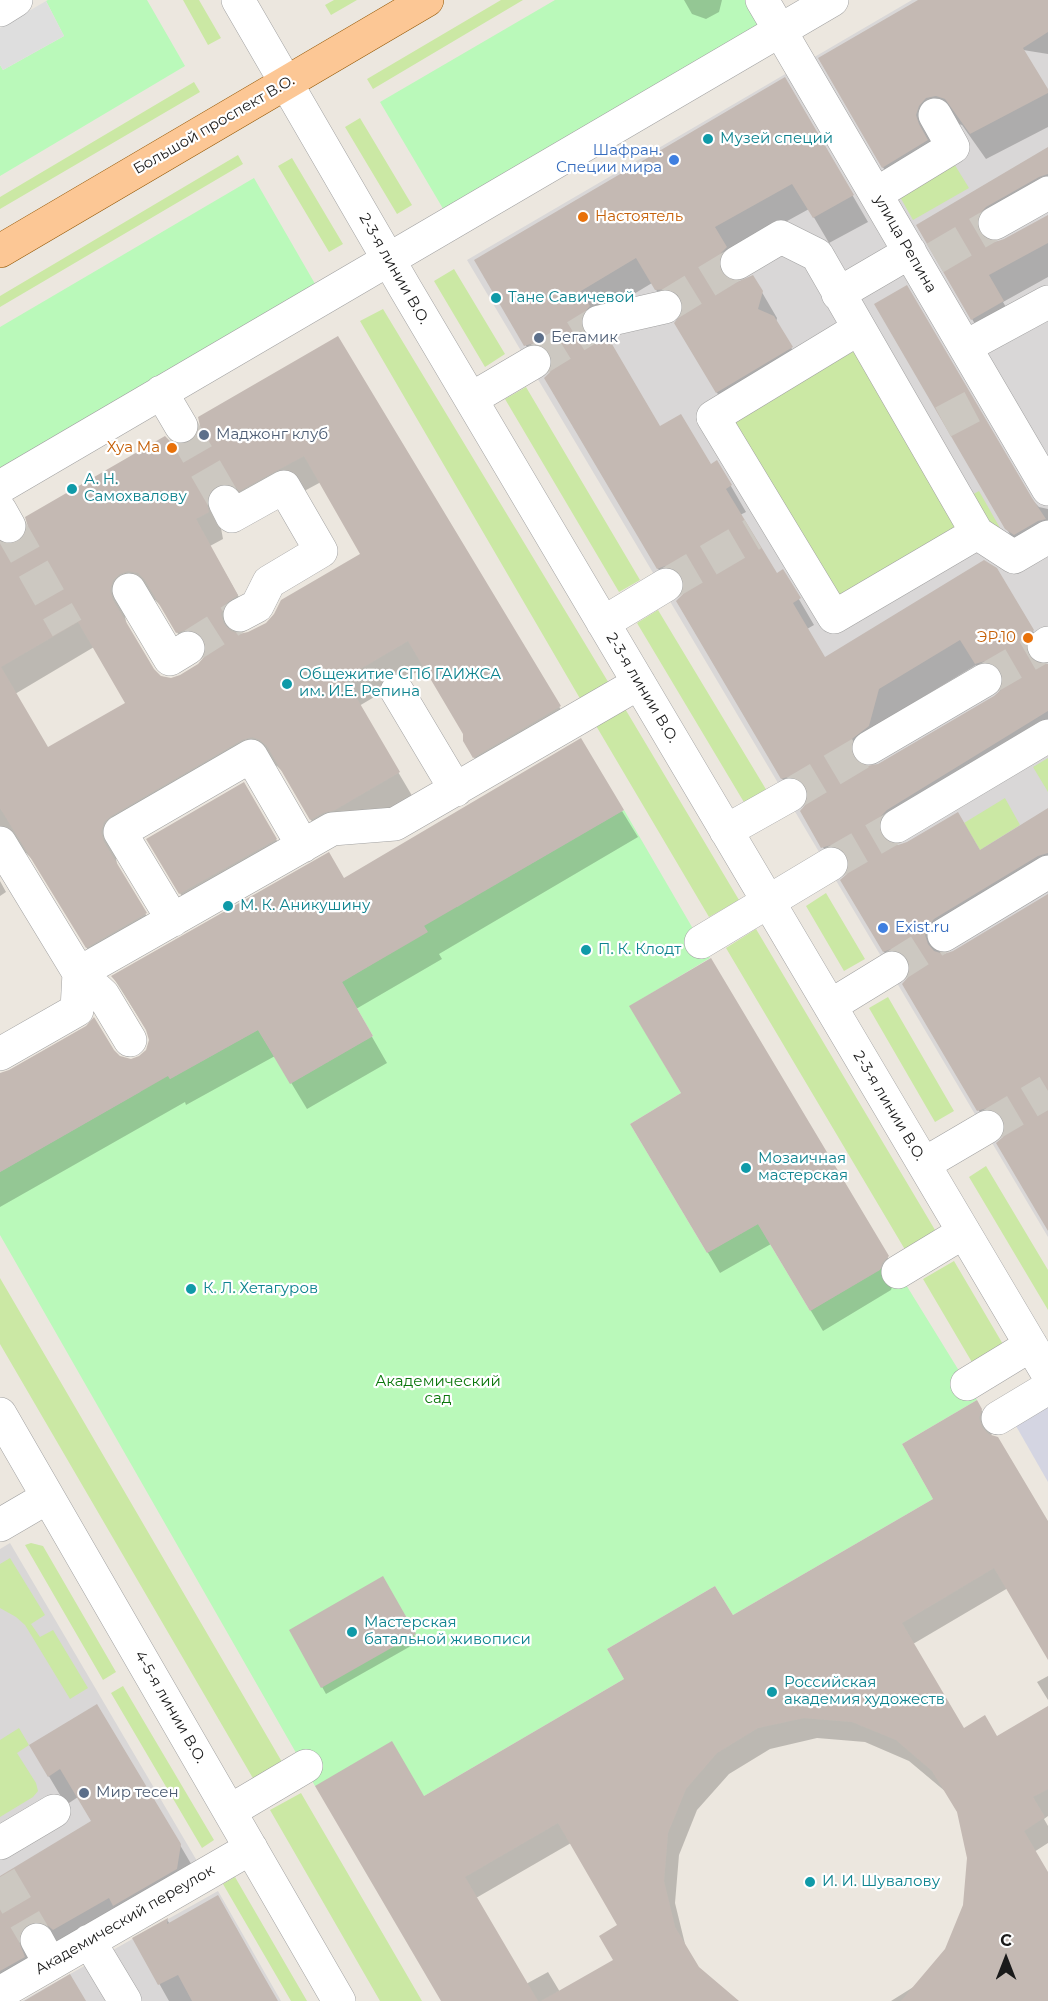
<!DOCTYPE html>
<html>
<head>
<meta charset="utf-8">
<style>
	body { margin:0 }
	#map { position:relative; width:1048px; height:2001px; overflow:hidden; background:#ece7df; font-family:Montserrat,sans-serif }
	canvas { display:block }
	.north { position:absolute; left:976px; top:1929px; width:60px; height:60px; -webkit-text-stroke:4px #fff; paint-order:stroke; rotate:0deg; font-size:16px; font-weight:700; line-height:24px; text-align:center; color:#1a1a1a }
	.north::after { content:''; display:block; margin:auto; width:21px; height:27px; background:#1a1a1a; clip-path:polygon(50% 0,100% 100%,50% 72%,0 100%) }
</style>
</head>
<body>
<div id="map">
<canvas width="1048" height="2001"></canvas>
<div class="north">С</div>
</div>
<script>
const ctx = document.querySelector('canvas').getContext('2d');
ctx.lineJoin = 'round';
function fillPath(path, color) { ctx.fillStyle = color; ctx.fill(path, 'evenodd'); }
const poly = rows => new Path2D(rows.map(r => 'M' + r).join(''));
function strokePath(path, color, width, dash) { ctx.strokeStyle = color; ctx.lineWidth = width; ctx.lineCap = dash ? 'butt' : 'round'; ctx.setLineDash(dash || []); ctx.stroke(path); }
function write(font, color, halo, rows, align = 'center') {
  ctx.font = font + ' Montserrat,sans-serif'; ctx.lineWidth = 4.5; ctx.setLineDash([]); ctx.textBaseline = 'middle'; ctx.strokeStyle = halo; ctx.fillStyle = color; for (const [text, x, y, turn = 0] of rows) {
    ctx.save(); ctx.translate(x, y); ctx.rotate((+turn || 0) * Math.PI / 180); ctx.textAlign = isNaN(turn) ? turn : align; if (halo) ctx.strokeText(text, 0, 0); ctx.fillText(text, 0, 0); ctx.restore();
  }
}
const residential = poly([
	[912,0,1048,0,1048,1237,467,260],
	[10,1543,200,1866,0,1980,0,1549],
	[218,1891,281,2001,22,2001]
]);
const grass = poly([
	[183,0,199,0,221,38,208,45],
	[334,0,357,0,331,15,325,5],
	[501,0,523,0,373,89,367,79],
	[194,82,200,92,0,209,0,197],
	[360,118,412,205,397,214,345,127],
	[238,155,243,164,0,307,0,296],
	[292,158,343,244,329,252,278,166],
	[953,162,969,188,913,220,899,195],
	[454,269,505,354,485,367,434,281],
	[383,309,610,685,582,702,360,321],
	[854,351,958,526,836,598,732,422],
	[526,387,640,580,619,592,505,399],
	[979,491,1004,535,997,533,968,497],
	[658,610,770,796,748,809,637,623],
	[624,707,739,900,709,917,595,724],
	[1048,758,1048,792,1033,767],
	[1005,798,1020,825,980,850,964,823],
	[826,893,865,959,844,971,806,906],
	[756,929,938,1235,907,1253,726,948],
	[888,997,954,1111,935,1122,869,1008],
	[986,1166,1048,1270,1048,1310,969,1177],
	[954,1261,1004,1346,973,1364,923,1279],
	[0,1278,282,1762,254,1780,0,1344],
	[31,1543,43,1546,116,1672,103,1680,25,1545],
	[10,1558,45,1615,31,1624,40,1637,53,1630,88,1688,70,1699,25,1625,16,1617,0,1608,0,1564],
	[123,1686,214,1840,202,1848,111,1693],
	[19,1728,29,1745,17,1753,36,1783,38,1791,33,1797,0,1817,0,1740],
	[301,1793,422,2001,380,2001,270,1810],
	[235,1877,307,2001,291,2001,223,1884]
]);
const park = poly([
	[48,0,147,0,185,66,0,176,0,65,3,70,64,36,46,1],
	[555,0,748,0,764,27,445,212,380,102],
	[254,178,318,289,0,474,0,327],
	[624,810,710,958,630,1006,681,1093,630,1124,707,1253,758,1224,810,1311,892,1262,977,1400,902,1444,933,1499,733,1615,715,1586,607,1649,624,1679,424,1796,315,1786,0,1235,0,1172,140,1092,161,1063,170,1079,258,1030,291,1083,373,1036,342,982,427,931,418,916,450,896,457,907]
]);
const parking = poly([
	[46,1,64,36,3,70,0,65,0,28]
]);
const plaza = poly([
	[1048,1407,1048,1482,1016,1426]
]);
const shadow = poly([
	[684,0,722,0,719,12,706,19,692,14],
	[922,0,1048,0,1048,54,1023,50,1048,92,1048,127,986,159,962,125,952,122,933,132,930,143,898,193,820,59],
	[785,79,868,222,829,243,809,209,729,253,741,274,734,283,753,277,777,318,776,322,806,373,732,418,676,323,683,315,672,316,652,283,594,318,603,333,597,341,659,429,710,466,717,462,746,512,740,515,776,576,783,572,814,625,807,629,825,659,984,562,1033,631,1048,657,1041,665,1048,666,1048,746,902,836,893,845,979,852,1048,810,1048,885,949,945,941,955,954,952,1048,896,1048,1229,1005,1134,994,1136,919,1010,911,976,899,977,842,881,849,872,838,873,802,811,808,802,797,804,678,601,685,593,673,594,561,404,552,369,541,371,476,261],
	[976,665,992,689,1003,687,995,697,879,766,864,768,883,753,893,715],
	[1048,149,1048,206,1000,233,992,242,1005,241,1048,216,1048,277,1003,302,1018,328,987,345,918,225],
	[876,304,1031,499,1039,507,1048,509,1048,550,1022,555],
	[338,338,575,733,489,783,464,740,464,734,425,667,359,706,414,799,326,846,284,773,277,766,268,764,119,849,116,859,118,868,161,940,102,973,33,860,26,853,16,851,0,859,0,544,8,546,19,543,172,444,182,446,191,444],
	[321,482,362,554,267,624,249,633,238,635,239,631,253,622,210,546,223,539,221,528,224,519,256,517],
	[144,598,155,600,162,607,193,659,206,656,199,665,180,677,170,679,160,676,153,670,127,626,125,617,128,607],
	[94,647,127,703,48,749,15,694],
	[244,784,280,846,184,900,148,839],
	[622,811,638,837,439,954,442,959,356,1009,387,1063,307,1109,275,1056,186,1105,185,1102,0,1207,0,1074,113,1051,120,1057,130,1060,140,1058,148,1049,150,1039,148,1032,113,977,343,880],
	[0,881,6,892,0,896],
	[644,1145,887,1256,899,1277,893,1284,891,1290,823,1331,771,1244,720,1273],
	[977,1402,993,1431,991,1436,1048,1524,1048,1658,1008,1588,913,1644,964,1731,996,1738,1048,1707,1048,1816,1044,1819,1048,1826,1048,1843,1034,1852,1048,1875,1048,2001,891,2001,915,1986,946,1950,965,1905,969,1858,958,1813,946,1792,909,1761,865,1742,817,1738,770,1749,729,1774,697,1810,679,1855,675,1903,686,1948,698,1968,738,2001,443,2001,423,1798,935,1499],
	[571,1843,619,1925,615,1960,560,1992,548,1972,526,1984,476,1898],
	[382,1578,418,1642,326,1694,291,1631],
	[1048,1676,1048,1700,1037,1682],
	[31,1746,180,1845,197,1874,0,2001,0,1878,93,1822,78,1797,66,1805],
	[167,1920,170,1924,276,2001,169,2001,134,1939]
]);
const building = poly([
	[918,0,1048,0,1048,32,1023,48,1048,89,1048,93,970,134,945,99,936,96,926,98,919,106,916,115,919,124,928,140,882,168,818,58],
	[785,77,854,195,813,218,792,184,715,227,727,247,721,253,718,263,721,273,727,279,737,282,753,275,763,291,758,309,774,316,793,347,716,393,674,323,683,312,683,302,679,295,670,289,655,290,636,258,581,291,590,306,581,316,581,327,586,335,593,340,609,339,660,426,681,414,711,464,717,460,732,485,726,489,777,573,783,569,801,598,793,603,825,657,984,560,997,568,1034,630,1027,638,1026,649,1029,658,1036,663,1048,664,1048,711,887,810,880,817,878,827,881,835,887,842,898,845,907,842,958,812,980,850,1048,808,1048,853,1038,856,934,919,928,926,925,935,928,944,934,951,944,954,953,951,1048,894,1048,1231,996,1143,1003,1137,1006,1127,1003,1117,996,1110,987,1108,977,1111,902,984,909,976,911,967,908,959,900,951,891,949,883,952,840,880,847,874,850,864,847,854,841,848,831,845,821,848,800,811,806,804,809,796,806,785,799,779,791,776,781,779,676,601,683,594,685,584,682,576,675,568,665,566,657,569,544,378,550,372,553,362,550,352,543,345,534,343,524,346,474,260],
	[960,640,975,664,985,661,995,664,1001,670,1004,680,1001,690,994,696,878,764,866,766,857,772,859,764,853,757,850,749,852,739,869,726,879,689],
	[1048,147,1048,174,1039,177,986,207,979,214,976,223,979,233,985,239,995,242,1004,239,1048,215,1048,243,989,275,1004,301,971,320,916,225],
	[907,285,1032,498,1046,519,1038,521,1014,535,1005,529,874,304],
	[338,336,561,706,473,758,463,741,463,734,408,641,345,678,400,772,335,810,323,813,310,820,267,746,260,740,252,737,242,740,111,816,104,822,101,832,104,842,147,913,86,948,0,808,0,542,9,545,19,542,25,535,28,527,25,517,165,436,171,442,181,445,191,442,198,435,200,426,198,417],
	[304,456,360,554,281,600,274,614,266,623,248,632,239,634,231,631,224,624,221,614,224,605,238,595,196,519,209,512,206,500,209,492,216,486,227,483,235,486,239,491],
	[128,571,138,573,145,580,176,633,188,629,197,632,204,638,207,648,204,657,198,664,180,675,171,678,161,676,154,669,113,600,110,591,113,580,120,574],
	[78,622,125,703,48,747,1,667],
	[581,738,624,810,424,926,428,932,342,982,373,1036,290,1084,258,1030,170,1079,168,1076,0,1172,0,1073,9,1070,86,1026,94,1017,114,1050,120,1056,131,1059,139,1056,146,1050,149,1040,146,1030,119,985,111,976,329,852,344,878],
	[244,782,277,839,179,894,146,839],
	[711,958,889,1256,882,1263,880,1270,810,1311,758,1224,707,1253,630,1124,681,1093,629,1006],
	[977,1400,982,1409,979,1418,982,1427,988,1434,998,1437,1048,1521,1048,1660,994,1568,902,1623,964,1728,985,1715,997,1736,1048,1706,1048,1789,1033,1797,1045,1817,1024,1831,1048,1872,1048,2001,901,2001,945,1949,963,1905,967,1858,957,1812,932,1771,896,1740,852,1722,804,1718,758,1728,717,1753,686,1789,668,1833,664,1881,675,1927,699,1967,739,2001,541,2001,613,1960,599,1936,617,1925,558,1823,465,1877,538,2001,441,2001,315,1786,392,1741,424,1796,624,1679,607,1649,715,1586,733,1615,933,1499,902,1444],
	[383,1576,416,1634,321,1688,289,1630],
	[97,1704,181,1844,177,1869,113,1906,109,1898,53,1930,46,1924,38,1921,28,1924,21,1930,18,1939,25,1957,0,1971,0,1876,91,1821,60,1769,48,1777,29,1745],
	[218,1895,259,1968,278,2001,192,2001,178,1975,158,1985,132,1938,168,1918,167,1924],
	[70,1974,86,2001,24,2001]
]);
const minorTunnel = poly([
	[935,258,995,223],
	[665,307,737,263],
	[534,362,599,322],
	[943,422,979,403],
	[181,426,225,502],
	[9,526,67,628],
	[666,585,753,534],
	[188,648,240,615],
	[985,680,1044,646],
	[790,795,869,748],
	[831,864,897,826],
	[892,968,944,935],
	[987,1127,1048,1091],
	[0,1877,37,1940]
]);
const minor = poly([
	[238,0,405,288,1048,1374],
	[762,0,1048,489],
	[0,10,16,0],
	[876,194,953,147,935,115],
	[995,223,1048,193],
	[737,263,781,237,817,255,977,533,1014,557,1048,537],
	[838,294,910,252],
	[599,322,665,307],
	[858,329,713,417,834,617,977,533],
	[965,347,1048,302],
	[161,392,181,426],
	[471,399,534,362],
	[0,487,832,0],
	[225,502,232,516,284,487,321,551,269,582,257,606,240,615],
	[0,510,9,526],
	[129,590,170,659,188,648],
	[603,623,666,585],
	[1044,646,1048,643],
	[397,691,456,790],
	[869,748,985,680],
	[897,826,1048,736],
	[726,831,790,795],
	[0,843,79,973,103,995,130,1040],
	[173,920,120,832,251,756,303,846],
	[944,935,1048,872],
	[701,942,831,864],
	[830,1006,892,968],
	[0,1054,77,1010,79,973,332,829,395,824,639,683],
	[924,1164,987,1127],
	[898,1272,964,1232],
	[967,1384,1031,1345],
	[0,1414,339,2001],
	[998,1418,1048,1388],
	[0,1525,48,1497],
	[230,1811,306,1766],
	[0,1843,54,1811],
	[37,1940,50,1964],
	[89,1941,125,2001],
	[0,1993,251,1848]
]);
const major = poly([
	[0,251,427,0]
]);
const markers = [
	[708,139,6,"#0f9aa8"],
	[674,160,6,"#3f7fe0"],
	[583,217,6,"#e8710a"],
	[496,298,6,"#0f9aa8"],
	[539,338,6,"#5c6f8a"],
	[204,435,6,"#5c6f8a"],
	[172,448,6,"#e8710a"],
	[72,489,6,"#0f9aa8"],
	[1028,638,6,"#e8710a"],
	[287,684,6,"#0f9aa8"],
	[228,906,6,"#0f9aa8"],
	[883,928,6,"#3f7fe0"],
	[586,950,6,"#0f9aa8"],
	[746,1168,6,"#0f9aa8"],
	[191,1289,6,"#0f9aa8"],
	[352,1632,6,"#0f9aa8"],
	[772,1692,6,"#0f9aa8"],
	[84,1793,6,"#5c6f8a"],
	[810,1882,6,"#0f9aa8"]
];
const streetNames = [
	["Большой проспект В.О.",214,125,-30],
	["улица Репина",905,244,60],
	["2-3-я линии В.О.",394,269,60],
	["2-3-я линии В.О.",642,688,59],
	["2-3-я линии В.О.",889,1106,59],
	["4-5-я линии В.О.",170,1707,60],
	["Академический переулок",125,1920,-30]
];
const cultureNames = [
	["Музей специй",720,139],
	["Тане Савичевой",508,298],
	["А. Н.",84,480],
	["Самохвалову",84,497],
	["Общежитие СПб ГАИЖСА",299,675],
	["им. И.Е. Репина",299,692],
	["М. К. Аникушину",240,906],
	["П. К. Клодт",598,950],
	["Мозаичная",758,1159],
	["мастерская",758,1176],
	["К. Л. Хетагуров",203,1289],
	["Мастерская",364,1623],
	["батальной живописи",364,1640],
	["Российская",784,1683],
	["академия художеств",784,1700],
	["И. И. Шувалову",822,1882]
];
const shopNames = [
	["Шафран.",662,151],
	["Специи мира",662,168],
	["Exist.ru",895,928,"left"]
];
const foodNames = [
	["Настоятель",595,217,"left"],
	["Хуа Ма",160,448],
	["ЭР.10",1016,638]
];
const serviceNames = [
	["Бегамик",551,338],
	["Маджонг клуб",216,435],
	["Мир тесен",96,1793]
];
const parkNames = [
	["Академический",438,1382],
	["сад",438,1399]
];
fillPath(residential, '#d9d7d7');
fillPath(grass, '#cbe8a4');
fillPath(park, '#baf9ba');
fillPath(parking, '#dedede');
fillPath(plaza, '#d4d5e2');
fillPath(shadow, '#0003');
fillPath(building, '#c4b9b3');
strokePath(minorTunnel, '#ccc8c1', 33, [33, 16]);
strokePath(minor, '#a1a1a1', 34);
strokePath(major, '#915500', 34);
strokePath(minor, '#fff', 33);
strokePath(major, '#fcc795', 33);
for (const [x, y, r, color] of markers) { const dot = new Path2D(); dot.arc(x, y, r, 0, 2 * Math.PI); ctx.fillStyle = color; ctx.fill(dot); strokePath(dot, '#fff', 2); }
write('15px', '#1a1a1a', '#fff', streetNames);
write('15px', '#0d838f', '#fff', cultureNames, 'left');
write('15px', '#366cbe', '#fff', shopNames, 'right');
write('15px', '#c56008', '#fff', foodNames, 'right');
write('15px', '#4e5e75', '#fff', serviceNames, 'left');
write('15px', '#0a760b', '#fff', parkNames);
</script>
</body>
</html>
